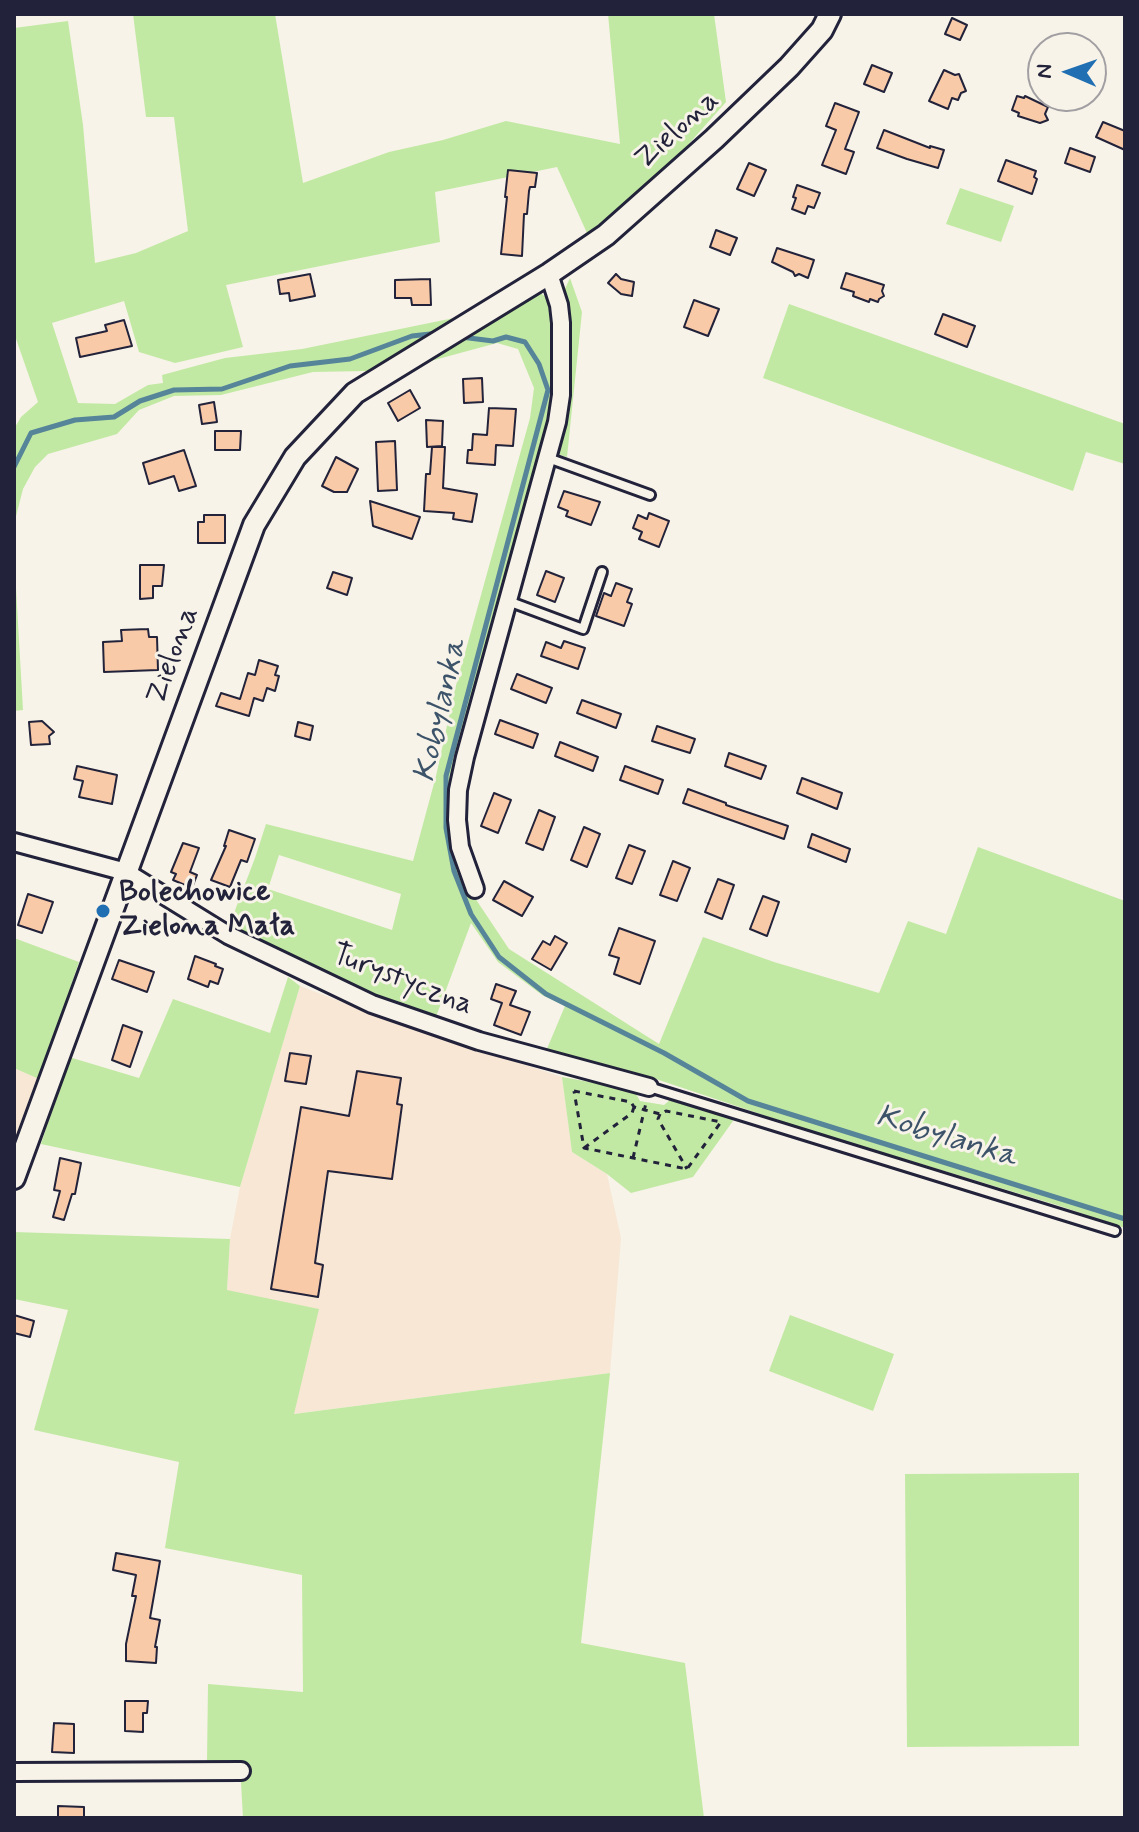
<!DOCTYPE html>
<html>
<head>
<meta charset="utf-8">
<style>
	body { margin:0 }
	#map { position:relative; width:1139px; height:1832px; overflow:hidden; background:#f7f3e8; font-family:Mynerve,sans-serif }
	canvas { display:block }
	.frame { position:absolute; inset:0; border:16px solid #22223b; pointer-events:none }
	.north { position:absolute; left:1027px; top:32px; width:80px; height:80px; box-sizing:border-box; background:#f7f3e8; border:2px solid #a29fa3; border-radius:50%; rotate:272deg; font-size:22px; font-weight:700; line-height:32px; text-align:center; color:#22223b }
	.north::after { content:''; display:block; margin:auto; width:28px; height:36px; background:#1f6fb2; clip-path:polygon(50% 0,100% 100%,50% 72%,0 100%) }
</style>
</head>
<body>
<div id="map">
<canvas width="1139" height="1832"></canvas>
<div class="frame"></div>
<div class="north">N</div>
</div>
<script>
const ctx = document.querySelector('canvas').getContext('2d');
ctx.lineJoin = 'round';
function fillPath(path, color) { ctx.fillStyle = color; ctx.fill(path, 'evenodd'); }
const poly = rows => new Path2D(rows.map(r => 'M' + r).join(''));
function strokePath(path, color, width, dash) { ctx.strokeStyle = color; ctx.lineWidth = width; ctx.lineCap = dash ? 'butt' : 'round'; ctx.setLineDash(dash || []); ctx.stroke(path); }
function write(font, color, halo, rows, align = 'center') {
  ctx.font = font + ' Mynerve,sans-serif'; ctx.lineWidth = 6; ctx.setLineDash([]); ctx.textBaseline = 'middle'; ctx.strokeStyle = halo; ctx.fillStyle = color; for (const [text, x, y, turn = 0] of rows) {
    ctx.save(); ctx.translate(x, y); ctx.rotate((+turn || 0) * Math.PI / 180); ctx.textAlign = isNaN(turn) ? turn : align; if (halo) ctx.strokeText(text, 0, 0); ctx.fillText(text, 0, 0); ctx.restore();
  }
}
const built = poly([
	[300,986,389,1020,562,1077,572,1152,607,1174,621,1238,610,1373,293,1414,227,1290,230,1239,240,1187],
	[14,1068,39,1079,14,1148]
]);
const green = poly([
	[133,14,275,14,303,183,389,152,443,140,506,121,620,144,608,14,714,14,726,102,678,156,604,221,587,233,557,167,435,192,440,242,226,285,243,347,175,363,139,352,124,301,52,323,78,403,115,404,148,385,163,383,162,375,225,358,302,349,454,318,455,322,367,371,313,372,221,395,174,396,139,410,117,434,48,454,35,467,23,489,14,524,14,429,21,417,38,402,14,333,14,28,68,21,83,125,95,263,136,253,188,231,174,117,146,117],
	[960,188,1014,206,1001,242,946,224],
	[570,278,582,312,567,457,556,454,564,403,564,291],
	[537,290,553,303,557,399,453,788,468,883,477,901,509,949,659,1044,703,937,774,962,879,993,908,921,946,934,978,847,1125,901,1125,1228,1060,1206,799,1127,653,1078,546,1051,565,1006,542,995,498,962,471,923,434,1022,378,1001,229,926,255,858,266,824,413,861,436,776,455,689,530,418,534,388,518,349,497,343,427,362],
	[279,855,401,894,392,930,268,889],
	[789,304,1125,424,1125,464,1086,452,1073,491,763,378],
	[14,553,23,710,14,711],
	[14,938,79,962,39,1079,14,1068],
	[288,977,300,986,240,1187,41,1144,69,1057,139,1078,173,999,270,1033],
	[562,1077,634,1090,640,1101,664,1105,670,1100,726,1113,733,1121,693,1177,631,1193,607,1174,572,1152],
	[14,1232,230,1239,227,1290,319,1309,294,1414,610,1373,581,1643,685,1663,704,1818,243,1818,240,1765,207,1761,208,1684,303,1692,302,1575,165,1548,179,1462,34,1430,68,1310,14,1299],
	[790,1315,894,1354,873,1411,769,1371],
	[1079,1473,1079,1746,907,1747,905,1474]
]);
const stream = poly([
	[461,337,493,341,506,337,525,342,539,364,548,390,446,776,446,828,454,871,471,914,499,957,546,994,664,1053,748,1101,1125,1219],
	[14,467,31,433,75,420,114,417,140,401,174,390,222,389,290,366,350,359,412,336,439,333]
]);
const building = poly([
	[952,18,967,25,960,40,945,34,952,18],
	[872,65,892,73,884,92,864,84,872,65],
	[944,70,955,75,959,74,966,91,961,93,958,100,952,98,948,109,929,101,944,70],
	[1017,96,1024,98,1025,96,1048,107,1045,114,1048,120,1040,123,1018,116,1019,113,1012,110,1017,96],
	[835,103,859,112,845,149,854,152,846,174,822,165,836,130,826,126,835,103],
	[1103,122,1125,131,1125,150,1096,137,1103,122],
	[884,130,930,148,930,146,944,150,938,168,907,159,877,148,884,130],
	[1070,148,1095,157,1090,172,1065,163,1070,148],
	[1006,160,1036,171,1034,177,1037,179,1032,194,998,181,1006,160],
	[749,163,766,170,754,196,737,189,749,163],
	[508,170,537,173,535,187,530,187,529,191,527,214,524,214,522,256,501,254,507,197,505,197,508,170],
	[797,185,820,193,814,208,808,206,805,214,792,209,796,198,793,197,797,185],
	[716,230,737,238,730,255,710,247,716,230],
	[777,248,814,260,808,278,799,274,795,276,793,272,772,262,777,248],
	[846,273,884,285,882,291,884,296,879,299,878,302,870,299,869,302,853,296,854,292,841,288,846,273],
	[310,274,315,296,290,301,289,293,280,294,278,280,310,274],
	[616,274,621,279,634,282,632,296,621,294,608,283,616,274],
	[430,279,431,305,412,305,411,298,395,298,395,280,430,279],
	[694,300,719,309,708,336,684,327,694,300],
	[943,314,975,326,967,347,935,334,943,314],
	[124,320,132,346,80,357,76,338,107,331,105,325,124,320],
	[482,378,483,402,464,403,463,379,482,378],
	[410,390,420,408,398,421,388,403,410,390],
	[214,402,217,422,202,424,199,405,214,402],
	[489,408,516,409,513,446,496,445,495,465,467,463,468,450,472,450,473,434,487,435,489,408],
	[426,420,443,421,442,446,427,447,426,420],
	[215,431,241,431,240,450,215,450,215,431],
	[395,441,397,490,378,491,376,442,395,441],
	[432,447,445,447,443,488,477,494,472,522,453,519,454,513,424,511,426,474,430,474,432,447],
	[184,450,196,486,179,491,174,476,149,484,143,463,184,450],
	[336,457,358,469,347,492,334,492,322,486,336,457],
	[564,491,600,502,591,525,566,516,568,511,558,507,564,491],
	[370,501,420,517,412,539,373,526,370,501],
	[649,513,669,521,659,547,639,539,642,532,633,528,638,515,647,519,649,513],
	[204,515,225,515,225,543,198,543,198,522,204,522,204,515],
	[140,565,164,565,162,586,153,586,153,598,140,599,140,565],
	[546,571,564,578,555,602,537,595,546,571],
	[333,572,352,578,347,595,327,588,333,572],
	[616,583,632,589,627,602,632,604,624,626,596,616,604,593,611,596,616,583],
	[148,629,149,637,157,637,158,670,104,672,103,642,122,641,121,630,148,629],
	[564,641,585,648,578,669,541,656,546,642,561,648,564,641],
	[259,660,278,666,275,675,279,676,275,691,267,688,263,701,254,698,249,716,216,706,221,693,240,699,248,673,255,675,259,660],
	[517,674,552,688,546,703,511,689,517,674],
	[582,700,621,714,616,728,577,713,582,700],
	[500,720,538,734,533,748,495,734,500,720],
	[42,721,54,732,49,736,50,744,31,745,29,722,42,721],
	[298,722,313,726,310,740,295,736,298,722],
	[657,726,695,739,690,753,652,741,657,726],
	[560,742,598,757,593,771,555,756,560,742],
	[729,753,766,766,761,779,725,766,729,753],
	[77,766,117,775,112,804,79,797,83,781,74,779,77,766],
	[625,766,663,780,658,794,620,780,625,766],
	[802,778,842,793,837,809,797,793,802,778],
	[688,789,726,803,726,805,788,826,784,839,683,803,688,789],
	[494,793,511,800,498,833,481,826,494,793],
	[539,810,555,817,543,850,526,843,539,810],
	[584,827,600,834,587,867,571,860,584,827],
	[229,830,255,839,247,862,241,860,230,887,211,880,226,846,224,846,229,830],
	[812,834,850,849,846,862,808,847,812,834],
	[183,843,199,848,190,872,197,875,192,888,173,880,176,874,171,872,183,843],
	[629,845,645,851,632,884,616,878,629,845],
	[673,861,690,868,677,901,660,895,673,861],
	[718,879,734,885,722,919,705,912,718,879],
	[504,881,533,897,522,916,493,900,504,881],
	[28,894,53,902,42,933,18,925,28,894],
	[763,896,779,902,767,936,750,929,763,896],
	[619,928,655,941,640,984,614,974,619,958,609,955,619,928],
	[555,936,567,943,551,970,532,959,543,941,550,945,555,936],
	[195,956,216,964,215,966,223,969,218,984,210,981,208,987,188,979,195,956],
	[119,960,154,972,147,992,112,979,119,960],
	[496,984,516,991,510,1005,530,1012,521,1035,494,1025,502,1003,491,999,496,984],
	[123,1025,142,1032,130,1067,112,1060,123,1025],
	[290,1053,311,1056,306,1084,285,1081,290,1053],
	[357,1071,401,1078,397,1104,402,1105,392,1179,328,1171,315,1263,323,1265,318,1297,271,1289,301,1107,349,1116,357,1071],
	[60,1158,81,1163,75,1194,72,1194,64,1220,53,1217,60,1191,54,1190,60,1158],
	[14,1315,34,1321,30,1337,14,1333,14,1315],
	[116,1553,160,1561,150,1618,160,1620,155,1647,157,1647,156,1663,126,1661,126,1644,136,1596,132,1596,136,1575,113,1570,116,1553],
	[125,1701,148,1701,147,1713,143,1713,143,1732,125,1731,125,1701],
	[54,1723,74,1724,74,1753,52,1752,54,1723],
	[58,1806,84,1807,84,1818,58,1818,58,1806]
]);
const path = poly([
	[574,1091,631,1102,634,1107,660,1114,666,1111,721,1122,687,1169,584,1148,574,1091],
	[660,1114,658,1119,687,1169],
	[584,1148,632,1113,634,1107],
	[633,1158,646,1103]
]);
const service = poly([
	[548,458,650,495],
	[508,601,583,629,602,572],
	[649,1087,1115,1231]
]);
const minor = poly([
	[14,842,126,872,228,935,372,1004,479,1041,649,1087],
	[475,889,460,847,457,820,458,790,465,757,557,422,561,395,561,323,559,305,549,274],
	[14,1772,241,1771]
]);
const tertiary = poly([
	[14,1178,254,525,295,457,355,393,549,274,606,235,714,139,789,67,822,30,830,14]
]);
const markers = [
	[103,911,8,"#1f6fb2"]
];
const streetNames = [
	["Zielona",678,131,-42],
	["Zielona",174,656,-70],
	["Turystyczna",402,981,21]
];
const poiNames = [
	["Bolechowice",119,894],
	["Zielona Mała",119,928]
];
const waterNames = [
	["Kobylanka",442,711,-77],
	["Kobylanka",946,1138,17]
];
fillPath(built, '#f7e7d4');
fillPath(green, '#c2e9a3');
strokePath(stream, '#568499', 5);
fillPath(building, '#f8caa7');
strokePath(building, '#22223b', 2);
strokePath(service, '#22223b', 14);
strokePath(minor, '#22223b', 22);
strokePath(tertiary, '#22223b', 26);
strokePath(path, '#22223b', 3, [6, 6]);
strokePath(service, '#f7f3e8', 8);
strokePath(minor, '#f7f3e8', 16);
strokePath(tertiary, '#f7f3e8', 20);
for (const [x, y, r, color] of markers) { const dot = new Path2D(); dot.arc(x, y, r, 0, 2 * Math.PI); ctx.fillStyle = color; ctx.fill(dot); strokePath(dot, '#f7f3e8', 3); }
write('30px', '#22223b', '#f7f3e8', streetNames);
write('bold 30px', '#22223b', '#f7f3e8', poiNames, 'left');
write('italic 32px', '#3c536a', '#f7f3e8', waterNames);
</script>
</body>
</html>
